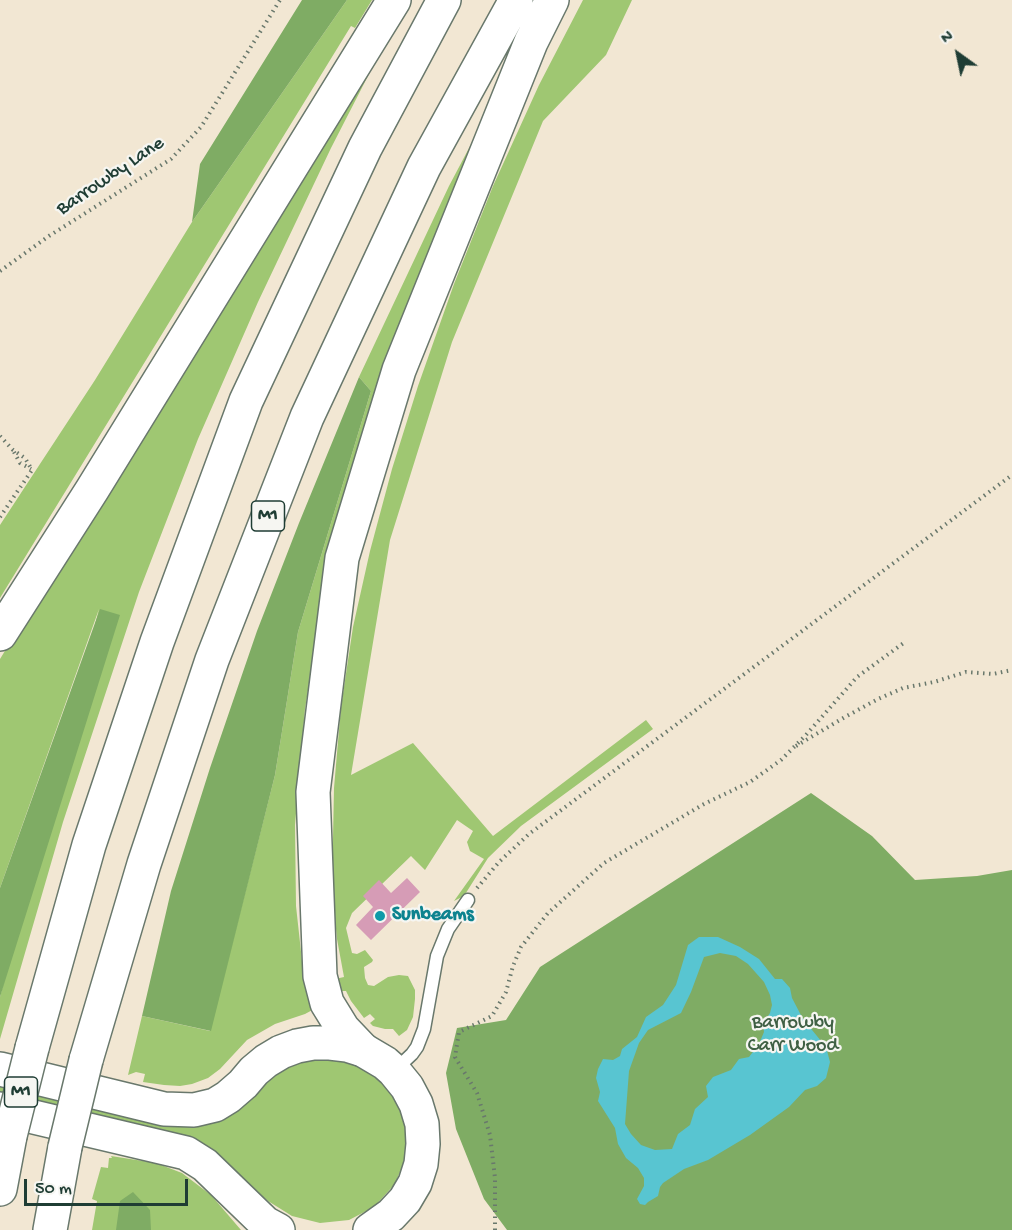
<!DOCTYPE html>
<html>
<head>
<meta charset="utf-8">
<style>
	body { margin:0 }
	#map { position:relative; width:1012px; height:1230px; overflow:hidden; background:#f2e7d3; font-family:"Gochi Hand",sans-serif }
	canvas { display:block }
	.north { position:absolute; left:928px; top:24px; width:60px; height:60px; -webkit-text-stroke:4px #f6f6f2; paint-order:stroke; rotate:327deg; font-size:16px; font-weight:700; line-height:24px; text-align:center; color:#1f3d34 }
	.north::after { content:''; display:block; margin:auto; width:21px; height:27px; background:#1f3d34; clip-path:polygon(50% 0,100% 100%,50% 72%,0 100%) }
	.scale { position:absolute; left:24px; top:1179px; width:164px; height:27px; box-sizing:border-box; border:3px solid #1f3d34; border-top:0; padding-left:8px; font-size:18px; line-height:21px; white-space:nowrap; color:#1f3d34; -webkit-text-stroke:4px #f6f6f2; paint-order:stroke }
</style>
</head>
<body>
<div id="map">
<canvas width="1012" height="1230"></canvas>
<div class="north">N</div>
<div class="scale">50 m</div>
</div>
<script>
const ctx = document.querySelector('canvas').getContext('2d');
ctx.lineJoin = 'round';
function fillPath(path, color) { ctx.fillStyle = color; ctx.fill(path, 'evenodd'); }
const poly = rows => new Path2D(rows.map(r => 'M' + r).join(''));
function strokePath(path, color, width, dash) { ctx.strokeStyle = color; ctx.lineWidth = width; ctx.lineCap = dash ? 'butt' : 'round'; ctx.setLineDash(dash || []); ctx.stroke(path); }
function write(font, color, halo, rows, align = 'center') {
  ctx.font = font + ' "Gochi Hand",sans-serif'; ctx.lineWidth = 4.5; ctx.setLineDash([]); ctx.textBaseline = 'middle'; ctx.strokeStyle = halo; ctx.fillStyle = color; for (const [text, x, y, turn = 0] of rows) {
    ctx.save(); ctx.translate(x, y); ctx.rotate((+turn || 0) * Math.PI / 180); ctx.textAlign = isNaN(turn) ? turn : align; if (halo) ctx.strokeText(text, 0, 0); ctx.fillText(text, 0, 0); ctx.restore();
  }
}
const green = poly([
	[347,0,372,0,355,28,351,26,0,598,0,525,95,380,192,222],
	[403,0,407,0,331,148,258,302,198,439,139,592,63,822,0,1039,0,997,99,609,0,888,0,659],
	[583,0,632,0,606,55,543,121,452,342,390,540,351,775,413,743,493,836,646,720,653,729,521,826,488,858,464,896,454,901,484,859,470,851,467,842,473,831,457,820,425,870,411,856,352,913,346,928,352,953,357,954,365,950,373,960,372,962,364,967,365,978,368,985,374,986,388,977,399,975,408,976,415,990,415,999,413,1017,407,1030,399,1036,393,1029,385,1029,373,1026,370,1023,375,1019,370,1014,364,1018,351,1001,346,991,340,991,335,979,344,977,337,939,332,888,334,788,341,707,353,627,370,551,392,469,418,386,454,284,493,186,539,85],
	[507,76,317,633,305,709,295,825,296,906,303,970,311,998,316,1008,305,1014,275,1024,247,1040,220,1069,208,1078,192,1084,180,1086,164,1085,143,1082,145,1074,136,1072,128,1075,142,1016,210,1031,275,775,298,632,371,391,359,377,449,186],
	[330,1058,358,1064,382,1080,399,1103,407,1131,406,1159,394,1185,374,1207,349,1220,320,1223,292,1216,268,1201,236,1173,111,1119,0,1092,0,1077,175,1119,276,1074,301,1061],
	[111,1156,156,1163,182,1173,211,1195,241,1230,92,1230,97,1201,92,1199,101,1167,108,1168,109,1158,112,1158]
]);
const forest = poly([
	[302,0,347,0,192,222,200,164],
	[359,377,371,391,298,632,275,775,211,1031,142,1016,171,891,210,768,257,631,299,523],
	[100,609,120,615,0,997,0,888],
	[811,793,872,836,915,880,977,876,1012,870,1012,1230,507,1230,484,1199,456,1129,446,1073,457,1028,506,1020,540,967],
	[133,1192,150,1210,151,1230,116,1230,120,1201]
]);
const water = poly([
	[699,937,718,937,740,947,759,959,775,979,782,979,790,988,792,998,803,1019,826,1047,830,1062,826,1078,817,1086,805,1090,789,1107,750,1135,708,1160,684,1169,663,1183,660,1187,658,1196,648,1202,645,1205,640,1204,637,1199,644,1186,644,1178,638,1168,626,1158,618,1144,615,1128,598,1101,600,1092,596,1078,598,1069,603,1059,613,1060,620,1056,622,1049,637,1037,646,1017,663,1005,676,985,688,945],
	[720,953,736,956,748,964,764,982,770,995,772,1005,770,1013,763,1024,764,1032,759,1044,749,1057,739,1059,731,1070,713,1077,706,1086,708,1097,695,1109,690,1125,678,1134,672,1149,655,1150,641,1145,631,1134,625,1124,629,1071,639,1043,648,1030,681,1013,691,992,704,957]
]);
const building = poly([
	[407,878,420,892,371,940,356,925,373,907,363,896,379,880,391,893]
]);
const path = poly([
	[0,271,49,236,171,159,201,127,280,0],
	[0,436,13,450,25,458,32,470],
	[14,452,20,463,31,469],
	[0,517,32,470],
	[796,746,845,717,878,699,903,688,934,682,966,672,993,674,1012,670],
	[477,888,499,862,529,834,1012,475],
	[495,1230,495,1178,490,1135,477,1093,455,1057,459,1032,492,1016,506,992,513,966,521,947,548,913,604,863,704,804,750,782,781,760,806,735,857,677,905,642]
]);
const service = poly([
	[394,1071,412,1054,417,1047,424,1029,437,956,448,929,468,900]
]);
const trunk = poly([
	[0,1069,164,1109,194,1110,215,1105,228,1097,243,1084,254,1071,266,1061,281,1052,297,1046,313,1043,330,1043,347,1045,363,1050,385,1063,394,1071,407,1087,416,1104,422,1124,423,1144,421,1164,415,1183,405,1200,391,1215,370,1230],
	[0,1109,186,1153,205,1165,265,1223,278,1230]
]);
const motorway = poly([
	[0,634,92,490,394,0],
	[32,1048,89,845,157,642,246,401,365,148,444,0],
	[363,1050,343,1029,327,1003,320,976,313,792,342,558,399,370,531,42,552,0],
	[86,1060,144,864,212,660,307,417,424,167,516,0],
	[0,1189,10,1136],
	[50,1230,65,1147]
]);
const motorwayBridge = poly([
	[10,1136,32,1048],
	[65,1147,86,1060]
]);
const markers = [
	[380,916,6,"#0f9aa8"]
];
const shields = [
	[268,516,33],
	[21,1092,33]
];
const shieldNames = [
	["M1",268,516],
	["M1",21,1092]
];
const streetNames = [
	["Barrowby Lane",111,177,-34]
];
const cultureNames = [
	["Sunbeams",392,916]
];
const parkNames = [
	["Barrowby",793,1024],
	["Carr Wood",793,1047]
];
fillPath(green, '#9fc772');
fillPath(forest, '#7fac64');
fillPath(water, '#58c5d1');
fillPath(building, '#d69cb6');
strokePath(service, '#69786c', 15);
strokePath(trunk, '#69786c', 36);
strokePath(motorway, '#69786c', 36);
strokePath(path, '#69786c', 4, [1.5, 4.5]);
strokePath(service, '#fff', 12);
strokePath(trunk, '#fff', 33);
strokePath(motorway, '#fff', 33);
strokePath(motorwayBridge, '#69786c', 36, []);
strokePath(motorwayBridge, '#fff', 33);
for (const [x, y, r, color] of markers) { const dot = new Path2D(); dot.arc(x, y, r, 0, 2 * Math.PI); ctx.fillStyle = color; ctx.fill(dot); strokePath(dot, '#f6f6f2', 2); }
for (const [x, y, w] of shields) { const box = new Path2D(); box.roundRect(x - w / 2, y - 15, w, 30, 4.5); ctx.fillStyle = '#f6f6f2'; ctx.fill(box); strokePath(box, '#1f3d34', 1.5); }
write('bold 18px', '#1f3d34', null, shieldNames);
write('20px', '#1f3d34', '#f6f6f2', streetNames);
write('bold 20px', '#0d838f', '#f6f6f2', cultureNames, 'left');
write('20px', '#3f6044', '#f6f6f2', parkNames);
</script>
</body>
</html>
